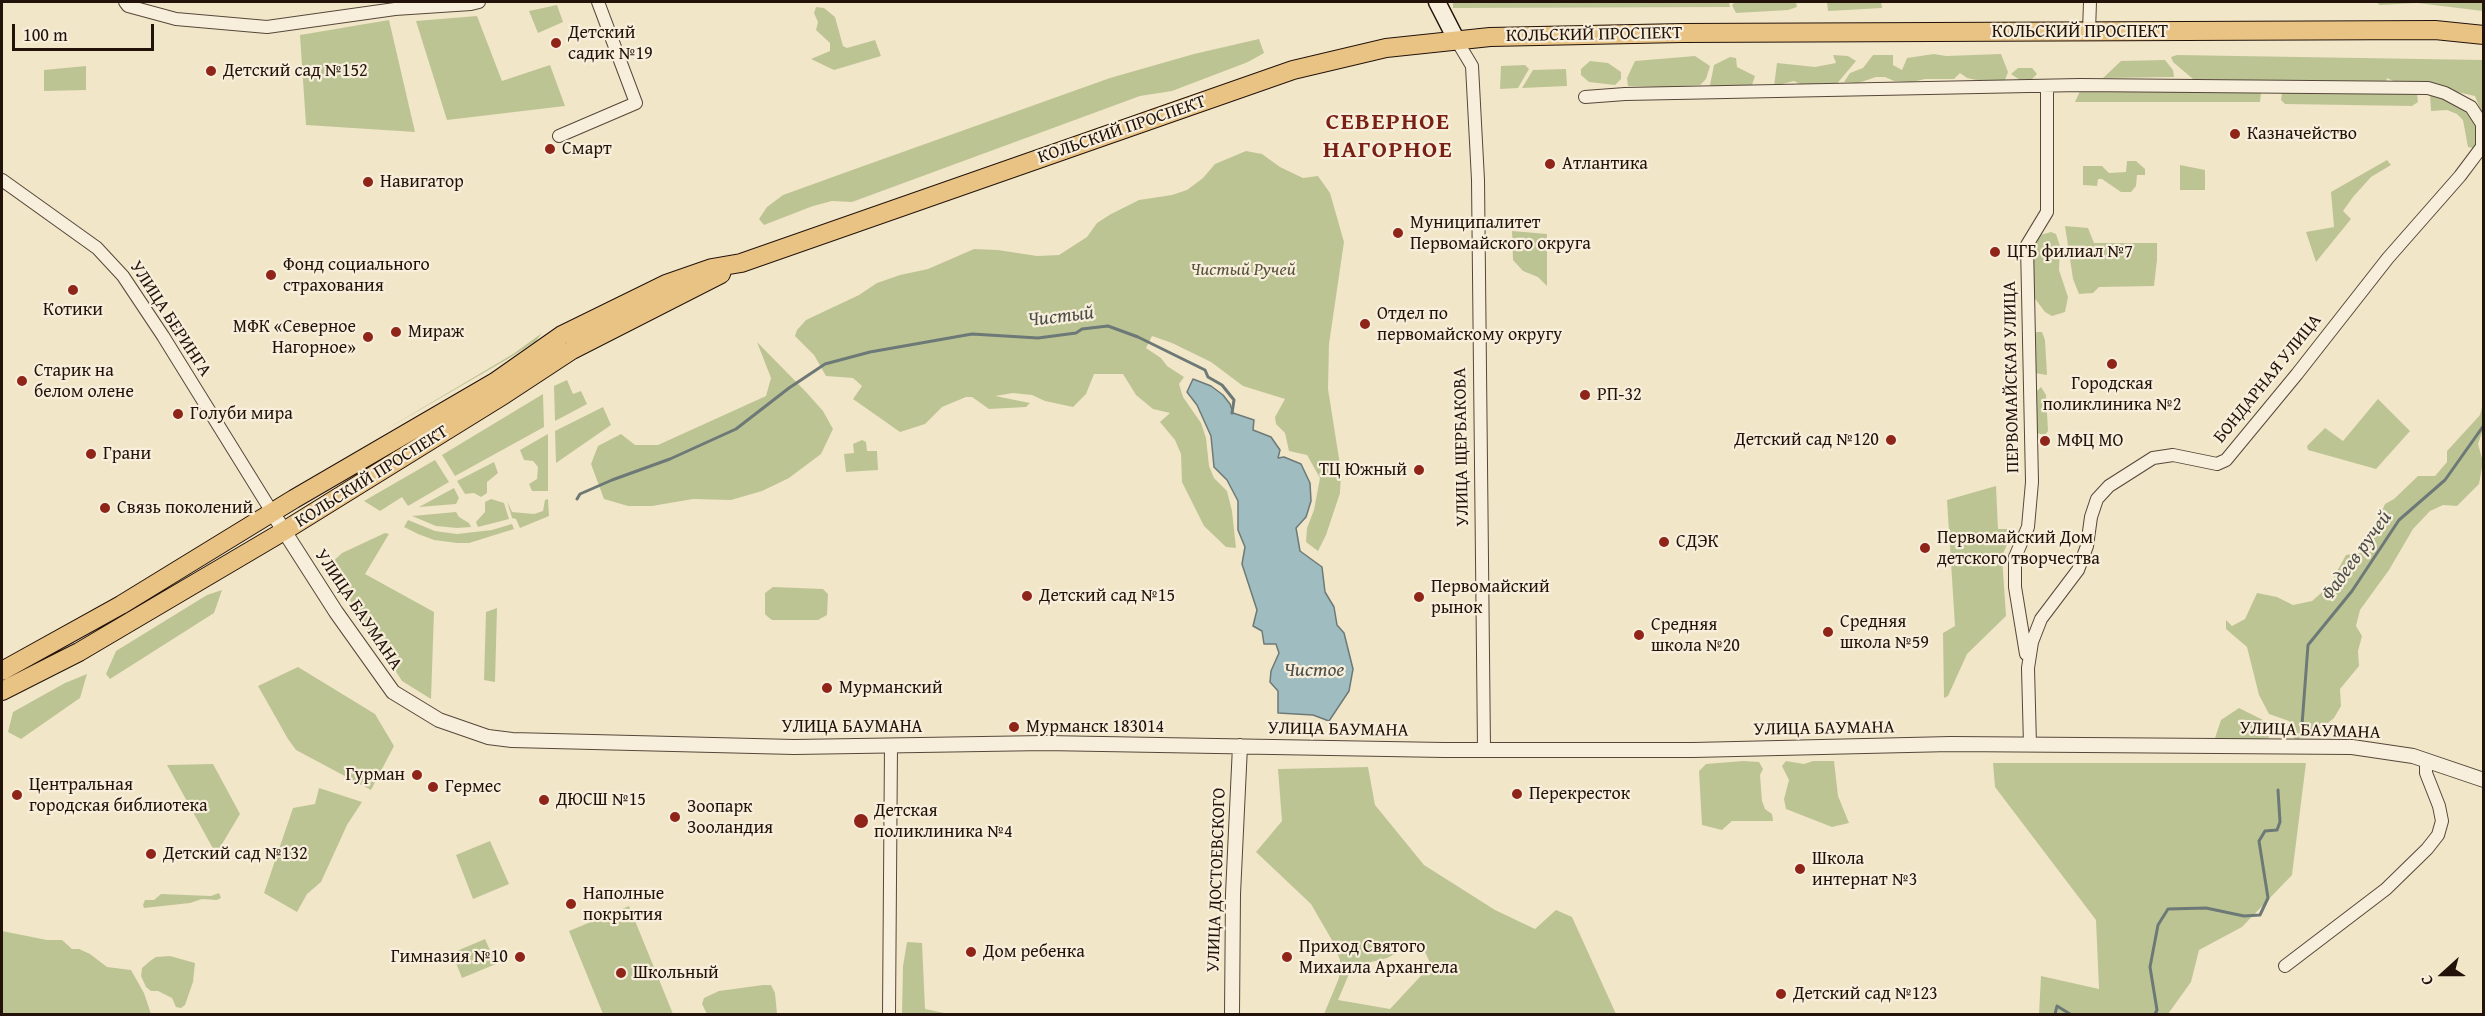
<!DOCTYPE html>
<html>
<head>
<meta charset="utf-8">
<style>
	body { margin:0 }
	#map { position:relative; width:2485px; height:1016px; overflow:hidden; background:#f2e6c8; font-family:"Gentium Book Plus",serif }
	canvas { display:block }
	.frame { position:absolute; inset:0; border:3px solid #22120a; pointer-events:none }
	.north { position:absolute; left:2413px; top:944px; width:60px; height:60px; -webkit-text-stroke:4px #f7efdb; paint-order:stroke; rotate:249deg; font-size:16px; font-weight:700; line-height:24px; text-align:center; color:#22120a }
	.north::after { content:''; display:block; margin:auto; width:21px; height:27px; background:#22120a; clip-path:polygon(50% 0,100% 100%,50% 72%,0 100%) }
	.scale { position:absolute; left:12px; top:24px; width:142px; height:27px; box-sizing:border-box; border:3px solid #22120a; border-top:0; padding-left:8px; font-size:18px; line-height:21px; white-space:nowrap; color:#22120a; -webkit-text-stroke:4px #f7efdb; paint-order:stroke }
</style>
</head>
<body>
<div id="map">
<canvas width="2485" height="1016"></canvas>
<div class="frame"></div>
<div class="north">С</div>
<div class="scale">100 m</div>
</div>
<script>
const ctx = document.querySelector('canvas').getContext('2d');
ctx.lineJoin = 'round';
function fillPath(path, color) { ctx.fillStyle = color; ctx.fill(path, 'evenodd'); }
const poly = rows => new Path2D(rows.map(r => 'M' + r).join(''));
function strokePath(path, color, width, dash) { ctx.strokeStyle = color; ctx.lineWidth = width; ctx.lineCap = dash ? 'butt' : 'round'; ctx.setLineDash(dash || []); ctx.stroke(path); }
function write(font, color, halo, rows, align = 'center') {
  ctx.font = font + ' "Gentium Book Plus",serif'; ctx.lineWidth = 4.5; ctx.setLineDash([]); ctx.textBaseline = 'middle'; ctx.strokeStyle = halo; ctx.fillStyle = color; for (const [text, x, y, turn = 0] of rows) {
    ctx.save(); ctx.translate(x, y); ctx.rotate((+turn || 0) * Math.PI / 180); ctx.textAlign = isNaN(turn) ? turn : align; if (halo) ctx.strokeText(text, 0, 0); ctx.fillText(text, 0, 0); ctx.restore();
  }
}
const green = poly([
	[1453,2,1729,2,1730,7,1453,8],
	[1735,2,1796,2,1797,7,1788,10,1736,13,1732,5],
	[1827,2,1881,2,1882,8,1828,11],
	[2376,2,2483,2,2483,11,2417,3,2380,5],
	[557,5,563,22,538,33,529,11],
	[816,7,824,8,835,17,843,46,847,48,875,40,881,56,834,70,811,59,830,51,830,43,816,30,818,22,814,13],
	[477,16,502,81,550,65,565,106,447,120,416,21],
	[389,20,415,132,306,125,300,35],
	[1259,39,1264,53,1248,62,1172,91,1140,96,852,202,832,201,813,206,764,225,759,219,767,207,783,195,855,169,1110,78,1194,54],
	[1934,54,1946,56,2001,54,2008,72,2005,80,1981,81,1967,78,1960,73,1954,79,1925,79,1912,82,1894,81,1885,77,1876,77,1858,83,1844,82,1850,73,1863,68,1873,55,1893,55,1893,65,1902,70,1907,58],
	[1833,55,1848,56,1856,61,1835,86,1823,83,1804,86,1794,81,1774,86,1777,63,1815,67,1836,63],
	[2177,55,2483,60,2483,116,2475,96,2435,87,2400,84,2387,78,2386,83,2193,79,2173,62,2171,57],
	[1695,56,1710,66,1706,79,1700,85,1665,87,1628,86,1627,78,1635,61],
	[1730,57,1736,58,1737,67,1755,76,1752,85,1715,88,1710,85,1714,65],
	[2165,60,2173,70,2174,77,2103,78,2121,61],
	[1590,61,1608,63,1621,72,1621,79,1615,85,1589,82,1581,75,1581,69],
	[1525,65,1529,69,1518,88,1500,89,1501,66],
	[86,66,86,90,44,91,44,70],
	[2018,68,2032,68,2037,74,2032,79,2020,80,2011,74],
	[1566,69,1567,86,1522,88,1533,70],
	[2290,90,2414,90,2417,94,2418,102,2412,106,2285,104,2281,100,2282,93],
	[2080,91,2261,93,2260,102,2075,102],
	[2430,95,2446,97,2467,109,2476,124,2477,142,2473,148,2468,147,2463,120,2457,114,2447,110,2431,111],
	[1246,151,1262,154,1280,167,1303,178,1318,176,1330,193,1344,242,1329,344,1328,389,1341,471,1340,493,1326,535,1318,551,1306,542,1307,528,1314,510,1320,478,1307,455,1289,451,1285,433,1276,424,1275,417,1285,399,1243,386,1211,362,1172,343,1152,336,1146,348,1161,358,1167,366,1184,377,1179,384,1183,397,1201,423,1206,438,1209,466,1214,478,1227,491,1232,511,1236,548,1226,547,1204,526,1182,482,1181,454,1175,440,1160,422,1170,413,1153,409,1136,395,1123,374,1094,374,1086,394,1073,407,1045,401,1032,395,1013,393,995,396,1030,403,1026,407,989,409,972,397,966,397,942,407,925,424,900,432,853,399,862,386,853,378,826,376,814,355,795,336,797,330,806,320,859,295,877,283,900,275,928,269,974,249,998,250,1037,256,1059,255,1087,237,1097,223,1111,214,1139,200,1172,195,1187,190,1203,178,1215,164],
	[2387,160,2391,165,2371,177,2353,197,2343,211,2351,219,2316,262,2306,232,2334,227,2331,192],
	[2127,161,2136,161,2145,169,2145,175,2137,175,2136,186,2131,192,2121,192,2102,179,2098,179,2097,186,2083,185,2083,166,2102,166,2109,173,2126,172],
	[2180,165,2205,170,2205,190,2180,190],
	[2065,226,2088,228,2094,243,2157,243,2157,260,2154,286,2099,287,2093,293,2079,294,2073,279],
	[1512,231,1547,234,1547,286,1538,277,1523,271,1513,260],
	[2051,232,2056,234,2060,246,2059,270,2068,297,2065,312,2052,316,2045,312,2033,296,2033,253,2040,235],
	[2037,332,2042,332,2045,340,2047,375,2034,373,2033,334],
	[542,333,536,341,511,357,380,433,513,354],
	[757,342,807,393,823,411,833,429,821,454,789,478,762,491,731,500,693,499,652,506,628,506,604,499,591,464,598,446,621,434,635,445,658,445,766,396,771,378],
	[567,380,573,394,581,391,587,404,555,421,554,386],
	[2041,387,2046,395,2048,431,2045,435,2037,433,2035,430,2033,395],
	[543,394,544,427,455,476,442,455],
	[2378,399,2410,431,2376,469,2308,450,2307,446,2325,428,2343,441],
	[2483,403,2483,430,2478,444,2483,462,2479,484,2457,506,2443,505,2430,511,2413,529,2389,570,2360,610,2356,626,2362,636,2358,651,2359,666,2340,689,2341,706,2334,718,2317,732,2295,740,2289,721,2269,714,2259,695,2247,647,2226,629,2226,620,2232,626,2245,619,2257,593,2277,597,2293,605,2312,601,2329,586,2346,555,2366,552,2363,541,2373,533,2385,504,2394,499,2418,476,2435,476,2447,462,2447,451,2480,415],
	[603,407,611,425,556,463,555,431],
	[548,434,548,491,532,491,529,484,537,479,538,467,533,461,524,460,520,450],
	[862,440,866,442,867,451,877,451,878,470,846,472,844,454,854,453,853,444],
	[435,460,449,482,408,506,402,497,380,511,364,501],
	[494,462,498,473,487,482,487,493,481,497,474,493,465,494,457,481],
	[1996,486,1998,529,2014,529,2002,556,2006,616,1967,654,1948,696,1944,698,1943,633,1955,626,1947,500],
	[454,488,459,498,456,504,419,507],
	[491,499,504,503,509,519,478,527,476,522,485,512,485,502],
	[548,499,549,516,520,528,516,519,512,518,507,501,512,512,534,514,543,511,545,500],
	[456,512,459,517,469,523,471,527,457,528,436,526,412,516],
	[408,520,435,531,457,534,492,530,512,524,514,529,469,543,457,543,434,540,418,534,404,527],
	[385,533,389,534,365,574,434,612,431,699,402,681,328,566,342,553],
	[773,587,823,589,828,594,827,615,818,620,772,620,768,617,765,614,765,593],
	[222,590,214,613,110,679,106,674,116,651,207,595],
	[497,608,495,682,484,680,486,612],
	[298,667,375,714,394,746,371,790,296,750,288,739,258,686],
	[87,674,80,698,21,739,8,732,13,712,65,683],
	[2239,708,2263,720,2269,738,2213,744,2221,720],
	[1743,761,1759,762,1763,769,1760,775,1762,801,1765,809,1772,814,1773,821,1732,821,1722,830,1702,825,1699,771,1706,764],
	[1786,761,1804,764,1813,761,1834,761,1838,796,1849,823,1832,827,1786,809,1784,799,1789,780,1782,766],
	[1993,763,2306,763,2292,875,2242,927,2199,950,2191,982,2168,1014,2039,1014,2041,976,2099,989,2096,920,1995,787],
	[213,764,240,814,216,854,167,765],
	[1368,767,1375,805,1424,865,1495,910,1535,929,1556,910,1572,917,1616,1014,1324,1014,1339,978,1340,960,1333,942,1311,904,1256,852,1282,821,1278,769],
	[1420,941,1431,965,1390,1009,1338,1000,1352,967,1387,958],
	[319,788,362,802,347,825,321,882,307,894,297,912,264,893,293,808,315,804],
	[490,841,509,884,473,899,456,855],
	[219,893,221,898,217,900,202,899,190,903,144,908,143,905,145,900,154,900,161,894,211,896],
	[629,906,673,1014,603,1014,569,931],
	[2,931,47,940,62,940,72,949,79,949,90,954,107,967,131,970,144,993,151,1014,2,1014],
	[485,939,496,964,462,978,452,953],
	[907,942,922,943,925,1009,949,1014,902,1014,903,966],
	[170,956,195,963,193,982,185,1005,181,1008,176,1007,172,998,158,991,151,991,146,987,141,976,142,968,150,961,156,957],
	[763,985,771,985,775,993,777,1014,707,1014,702,1004,704,998,719,991]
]);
const water = poly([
	[1193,379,1211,386,1223,395,1230,404,1233,413,1254,420,1253,430,1271,437,1280,450,1278,458,1284,457,1301,464,1310,483,1311,501,1306,517,1296,528,1300,551,1322,567,1325,592,1334,607,1337,625,1344,633,1353,669,1349,691,1329,721,1313,715,1278,713,1278,691,1270,682,1271,671,1279,653,1276,644,1264,644,1262,631,1253,626,1257,610,1242,564,1245,547,1238,530,1238,501,1227,480,1214,467,1211,436,1197,405,1187,392,1193,379]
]);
const stream = poly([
	[577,499,580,494,612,480,670,459,736,429,789,388,825,364,870,352,972,334,1038,338,1076,333,1082,329,1108,326,1138,337,1205,370,1208,377,1222,385,1234,400,1232,413],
	[2302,725,2308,645,2352,591,2399,520,2445,480,2484,425],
	[2055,1014,2057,1006,2070,1014],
	[2155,1014,2157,1010,2150,967,2158,925,2168,909,2206,908,2244,916,2260,915,2268,898,2259,841,2265,831,2277,830,2280,822,2278,790]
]);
const minor = poly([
	[125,2,128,6,176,19,267,27,395,9,471,4,479,2],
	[2089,31,2090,2],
	[1457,41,1472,66,1478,180,1484,749],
	[1585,97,1625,94,2080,85,2428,88,2445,93,2471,107,2482,124,2482,145],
	[559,136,636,103,598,2],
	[2,180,97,248,123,276,163,336,272,512],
	[2026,654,2015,587,2015,557,2028,527,2032,482,2027,245,2047,212,2047,86],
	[2030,745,2028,668,2032,642,2041,619,2078,570,2087,546,2091,517,2097,499,2109,486,2153,458,2173,455,2217,464,2226,460,2297,374,2388,258,2460,176,2484,144],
	[2285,966,2386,889,2427,849,2438,835,2442,821,2439,806,2426,773,2426,760],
	[889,1014,891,745]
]);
const tertiary = poly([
	[272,512,336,612,393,692,439,720,488,737,512,740,794,747,1045,743,1444,750,1693,750,1951,744,2352,747,2413,756,2484,780],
	[1232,1014,1233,894,1240,746]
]);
const secondary = poly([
	[1437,2,1457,41]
]);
const primary = poly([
	[2,671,121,605,294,499,495,382,562,335,666,284,712,268,741,263,1293,70,1386,48,1490,37,1682,33,2435,30,2484,35],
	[2,691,79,652,284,531,505,394,572,350,721,274]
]);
const markers = [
	[556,43,6,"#8f2418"],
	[211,71,6,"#8f2418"],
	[2235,134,6,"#8f2418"],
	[550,149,6,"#8f2418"],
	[1550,164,6,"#8f2418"],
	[368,182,6,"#8f2418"],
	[1398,233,6,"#8f2418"],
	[1995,252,6,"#8f2418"],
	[271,275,6,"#8f2418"],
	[73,290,6,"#8f2418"],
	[1365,324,6,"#8f2418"],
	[396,332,6,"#8f2418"],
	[368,337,6,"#8f2418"],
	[2112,364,6,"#8f2418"],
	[22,381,6,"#8f2418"],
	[1585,395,6,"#8f2418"],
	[178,414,6,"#8f2418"],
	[1891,440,6,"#8f2418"],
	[2045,441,6,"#8f2418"],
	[91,454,6,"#8f2418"],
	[1419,470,6,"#8f2418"],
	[105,508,6,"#8f2418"],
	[1664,542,6,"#8f2418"],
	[1925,548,6,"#8f2418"],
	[1027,596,6,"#8f2418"],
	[1419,597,6,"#8f2418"],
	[1828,632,6,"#8f2418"],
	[1639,635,6,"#8f2418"],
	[827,688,6,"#8f2418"],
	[1014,727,6,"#8f2418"],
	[417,775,6,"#8f2418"],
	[433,787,6,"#8f2418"],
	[1517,794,6,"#8f2418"],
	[17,795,6,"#8f2418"],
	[544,800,6,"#8f2418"],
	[675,817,6,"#8f2418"],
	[861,821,8,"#8f2418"],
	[151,854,6,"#8f2418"],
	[1800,869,6,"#8f2418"],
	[571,904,6,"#8f2418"],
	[971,952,6,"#8f2418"],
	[520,957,6,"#8f2418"],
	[1287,957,6,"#8f2418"],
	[621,973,6,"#8f2418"],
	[1781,994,6,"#8f2418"]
];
const streetNames = [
	["КОЛЬСКИЙ ПРОСПЕКТ",2080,32],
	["КОЛЬСКИЙ ПРОСПЕКТ",1594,35,-1],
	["КОЛЬСКИЙ ПРОСПЕКТ",1122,130,-19],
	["УЛИЦА БЕРИНГА",170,319,57],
	["ПЕРВОМАЙСКАЯ УЛИЦА",2012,377,-91],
	["БОНДАРНАЯ УЛИЦА",2268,379,-51],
	["УЛИЦА ЩЕРБАКОВА",1462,447,-91],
	["КОЛЬСКИЙ ПРОСПЕКТ",372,477,-32],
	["УЛИЦА БАУМАНА",358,610,56],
	["УЛИЦА БАУМАНА",852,727],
	["УЛИЦА БАУМАНА",1824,729,-1],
	["УЛИЦА БАУМАНА",1338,730,1],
	["УЛИЦА БАУМАНА",2310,731,2],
	["УЛИЦА ДОСТОЕВСКОГО",1217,880,-88]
];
const poiNames = [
	["Детский",568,33],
	["садик №19",568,54],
	["Детский сад №152",223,71],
	["Казначейство",2247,134],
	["Смарт",562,149],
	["Атлантика",1562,164],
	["Навигатор",380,182],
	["Муниципалитет",1410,223],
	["Первомайского округа",1410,244],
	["ЦГБ филиал №7",2007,252],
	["Фонд социального",283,265],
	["страхования",283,286],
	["Котики",73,310,"center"],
	["Отдел по",1377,314],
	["первомайскому округу",1377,335],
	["МФК «Северное",356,327,"right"],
	["Нагорное»",356,348,"right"],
	["Мираж",408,332],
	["Старик на",34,371],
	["белом олене",34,392],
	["Городская",2112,384,"center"],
	["поликлиника №2",2112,405,"center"],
	["РП-32",1597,395],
	["Голуби мира",190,414],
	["Детский сад №120",1879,440,"right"],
	["МФЦ МО",2057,441],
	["Грани",103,454],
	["ТЦ Южный",1407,470,"right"],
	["Связь поколений",117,508],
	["Первомайский Дом",1937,538],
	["детского творчества",1937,559],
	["СДЭК",1676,542],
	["Первомайский",1431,587],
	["рынок",1431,608],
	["Детский сад №15",1039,596],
	["Средняя",1840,622],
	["школа №59",1840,643],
	["Средняя",1651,625],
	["школа №20",1651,646],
	["Мурманский",839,688],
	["Мурманск 183014",1026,727],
	["Гурман",405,775,"right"],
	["Центральная",29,785],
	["городская библиотека",29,806],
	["Гермес",445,787],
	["Перекресток",1529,794],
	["ДЮСШ №15",556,800],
	["Зоопарк",687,807],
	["Зооландия",687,828],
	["Детская",874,811],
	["поликлиника №4",874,832],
	["Детский сад №132",163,854],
	["Школа",1812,859],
	["интернат №3",1812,880],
	["Наполные",583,894],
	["покрытия",583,915],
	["Приход Святого",1299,947],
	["Михаила Архангела",1299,968],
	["Дом ребенка",983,952],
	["Гимназия №10",508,957,"right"],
	["Школьный",633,973],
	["Детский сад №123",1793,994]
];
const parkNames = [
	["Чистый Ручей",1243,270]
];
const waterNames = [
	["Чистый",1061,317,-7],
	["Фадеев ручей",2357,556,-54],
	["Чистое",1314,671]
];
const districtNames = [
	["СЕВЕРНОЕ",1388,123],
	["НАГОРНОЕ",1388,151]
];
fillPath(green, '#bdc494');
fillPath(water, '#9fbdc0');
strokePath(water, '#6d7977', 1.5);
strokePath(stream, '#6d7977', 3);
strokePath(minor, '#56473a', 14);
strokePath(tertiary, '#56473a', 16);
strokePath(secondary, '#22120a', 19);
strokePath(primary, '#22120a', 20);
strokePath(minor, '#f7efdb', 12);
strokePath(tertiary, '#f7efdb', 14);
strokePath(secondary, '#f7efdb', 16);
strokePath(primary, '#e9c384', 18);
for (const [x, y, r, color] of markers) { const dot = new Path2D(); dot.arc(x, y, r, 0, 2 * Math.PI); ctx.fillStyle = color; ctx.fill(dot); strokePath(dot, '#f7efdb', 2); }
write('18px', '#22120a', '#f7efdb', streetNames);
write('18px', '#22120a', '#f7efdb', poiNames, 'left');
write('italic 18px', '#58503a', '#f7efdb', parkNames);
write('italic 20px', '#4e4e4a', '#f7efdb', waterNames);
ctx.letterSpacing = '1.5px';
write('bold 24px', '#7a1f14', '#f7efdb', districtNames);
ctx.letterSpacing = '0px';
</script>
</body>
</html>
